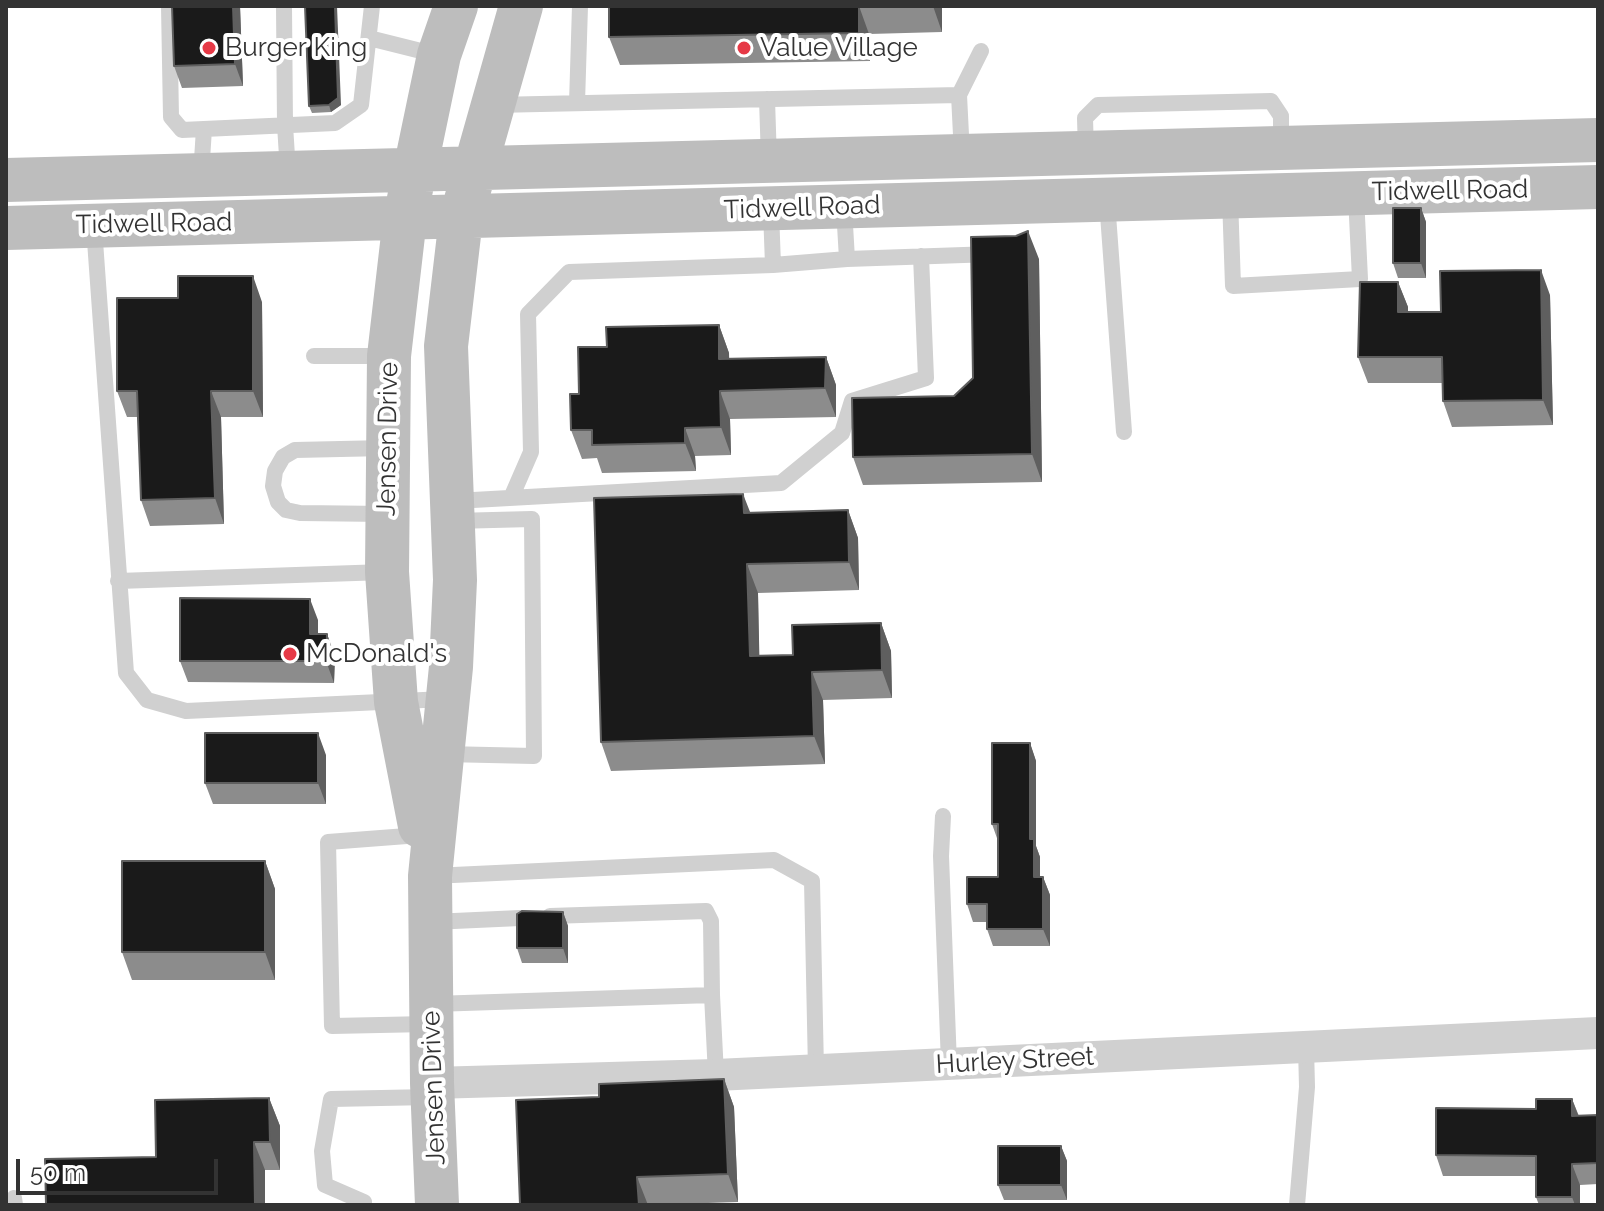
<!DOCTYPE html>
<html>
<head>
<meta charset="utf-8">
<style>
	body { margin:0 }
	#map { position:relative; width:1604px; height:1211px; overflow:hidden; background:#fff; font-family:Raleway,sans-serif }
	canvas { display:block }
	.frame { position:absolute; inset:0; border:8px solid #333; pointer-events:none }
	.scale { position:absolute; left:16px; top:1159px; width:202px; height:36px; box-sizing:border-box; border:4px solid #333; border-top:0; padding-left:10px; font-size:24px; line-height:28px; white-space:nowrap; color:#333; -webkit-text-stroke:6px #fff; paint-order:stroke }
</style>
</head>
<body>
<div id="map">
<canvas width="1604" height="1211"></canvas>
<div class="frame"></div>
<div class="scale">50 m</div>
</div>
<script>
const ctx = document.querySelector('canvas').getContext('2d');
ctx.lineJoin = 'round';
const poly = rows => new Path2D(rows.map(r => 'M' + r).join(''));
function strokePath(path, color, width, dash) { ctx.strokeStyle = color; ctx.lineWidth = width; ctx.lineCap = dash ? 'butt' : 'round'; ctx.setLineDash(dash || []); ctx.stroke(path); }
function fillPath(path, color) { ctx.fillStyle = color; ctx.fill(path, 'evenodd'); }
function write(font, color, halo, rows, align = 'center') {
  ctx.font = font + ' Raleway,sans-serif'; ctx.lineWidth = 8; ctx.setLineDash([]); ctx.textBaseline = 'middle'; ctx.strokeStyle = halo; ctx.fillStyle = color; for (const [text, x, y, turn = 0] of rows) {
    ctx.save(); ctx.translate(x, y); ctx.rotate((+turn || 0) * Math.PI / 180); ctx.textAlign = isNaN(turn) ? turn : align; if (halo) ctx.strokeText(text, 0, 0); ctx.fillText(text, 0, 0); ctx.restore();
  }
}
const lane = poly([
	[169,6,171,117,182,130,335,123,361,105,372,6],
	[284,6,285,125,288,172],
	[369,38,437,55],
	[959,95,981,51],
	[767,99,769,161],
	[577,103,580,6],
	[494,105,959,95,962,155],
	[1086,152,1085,118,1098,105,1271,101,1281,116,1281,145],
	[201,175,204,129],
	[1230,198,1233,286,1360,279,1356,196],
	[1107,201,1124,432],
	[844,208,847,259,993,254],
	[771,211,773,265,847,259],
	[94,227,126,673,147,700,186,711,445,699],
	[314,356,389,356],
	[511,498,531,452,528,314,569,272,773,265],
	[455,501,781,483,842,433,852,401,926,378,921,256],
	[385,514,300,513,286,510,278,502,273,486,275,471,283,457,295,450,386,448],
	[118,581,385,572],
	[444,754,534,756,532,519,454,521],
	[943,816,941,856,949,1064],
	[420,835,328,842,332,1026,428,1024],
	[432,876,774,860,812,881,816,1070],
	[550,916,706,911,711,921,712,995],
	[432,922,520,918],
	[433,1004,712,995,716,1075],
	[14,1198,15,1205],
	[364,1205,364,1202,325,1185,322,1151,331,1099,431,1097],
	[1297,1205,1307,1087,1306,1047]
]);
const street = poly([
	[432,1083,716,1075,1598,1033]
]);
const secondary = poly([
	[6,180,1598,140],
	[6,228,1598,187],
	[420,826,396,702,387,572,389,356,405,218,439,55,456,6],
	[437,1205,432,1083,430,876,451,667,455,580,446,346,461,218,521,6]
]);
const wall = poly([
	[172,6,240,6,243,86,182,88,174,66],
	[305,6,341,105,331,112,312,113,309,106],
	[609,6,942,6,942,32,869,34,870,61,620,65,609,37],
	[1421,208,1426,222,1426,278,1398,278,1393,263],
	[1039,259,1042,482,863,485,853,457,954,396,973,378],
	[1398,282,1408,307,1408,312,1441,312,1550,295,1553,425,1452,427,1443,401,1443,383,1368,383,1358,357],
	[262,302,263,417,221,417,224,524,150,526,141,500,138,417,127,417,117,391],
	[719,325,729,353,729,359,826,357,836,385,836,417,730,419,731,455,695,456,696,471,602,473,597,458,582,459,571,430,579,394,607,347],
	[848,510,858,538,859,590,758,593,759,656,793,655,881,623,891,651,892,698,823,700,825,764,611,771,601,742,750,513],
	[318,620,318,634,327,634,335,656,334,683,188,682,180,661],
	[1030,743,1036,761,1036,846,1040,857,1040,877,1043,877,1050,895,1050,946,993,946,987,929,987,922,973,922,967,904,998,877,998,841,992,824],
	[326,755,326,804,213,804,205,783],
	[265,861,275,889,275,980,132,980,122,952],
	[563,912,568,926,568,963,522,963,517,948],
	[724,1079,734,1107,738,1202,648,1205,520,1205],
	[269,1098,280,1126,280,1170,265,1170,265,1205,46,1205,156,1157],
	[1572,1099,1579,1116,1598,1115,1598,1184,1580,1185,1580,1205,1539,1205,1536,1197,1536,1176,1443,1176,1436,1155,1536,1109],
	[1061,1146,1067,1161,1067,1200,1004,1200,998,1185]
]);
const shadedWall = poly([
	[233,6,240,6,243,86,235,64],
	[335,6,337,6,341,105,331,112,329,105],
	[859,6,869,34,870,61,859,33],
	[933,6,942,6,942,32],
	[1421,208,1426,222,1426,278,1421,263],
	[1028,231,1039,259,1042,482,1032,454],
	[1541,270,1550,295,1553,425,1543,400],
	[253,276,262,302,263,417,253,391],
	[1398,282,1408,307,1408,338,1398,312],
	[719,325,729,353,730,387,719,359],
	[826,357,836,385,836,417,825,388],
	[211,391,221,417,224,524,215,498],
	[720,391,730,419,731,455,721,427],
	[685,428,695,456,696,471,685,443],
	[743,494,754,522,744,513],
	[848,510,858,538,859,590,849,562],
	[747,564,758,593,760,685,750,656],
	[310,599,318,620,318,656,310,634],
	[881,623,891,651,892,698,882,670],
	[327,634,335,656,334,683,326,661],
	[812,672,823,700,825,764,814,736],
	[318,733,326,755,326,804,318,783],
	[1030,743,1036,761,1036,846,1040,857,1040,895,1034,877,1030,839],
	[265,861,275,889,275,980,265,952],
	[1043,877,1050,895,1050,946,1043,929],
	[563,912,568,926,568,963,563,948],
	[724,1079,734,1107,738,1202,728,1174],
	[269,1098,280,1126,280,1170,270,1142],
	[1572,1099,1580,1120,1572,1116],
	[254,1142,265,1170,265,1205,255,1205],
	[1061,1146,1067,1161,1067,1200,1061,1185],
	[1572,1164,1580,1185,1580,1205,1575,1205,1572,1197],
	[637,1177,648,1205,639,1205]
]);
const building = poly([
	[172,6,233,6,235,64,174,66,172,6],
	[305,6,335,6,338,98,329,105,309,106,305,6],
	[609,6,859,6,859,33,609,37,609,6],
	[1393,208,1421,208,1421,263,1393,263,1393,208],
	[1028,231,1032,454,853,457,852,398,954,396,973,378,971,237,1016,236,1028,231],
	[1541,270,1543,400,1443,401,1442,357,1358,357,1360,282,1398,282,1398,312,1441,312,1440,271,1541,270],
	[178,276,253,276,253,391,211,391,215,498,141,500,137,391,117,391,117,298,178,298,178,276],
	[719,325,719,359,826,357,825,388,720,391,721,427,685,428,685,443,592,445,592,430,571,430,570,394,579,394,578,347,607,347,606,327,719,325],
	[743,494,744,513,848,510,849,562,747,564,750,656,793,655,792,625,881,623,882,670,812,672,814,736,601,742,594,498,743,494],
	[180,598,310,599,310,634,327,634,326,661,180,661,180,598],
	[205,733,318,733,318,783,205,783,205,733],
	[992,743,1030,743,1030,839,1034,839,1034,877,1043,877,1043,929,987,929,987,904,967,904,967,877,998,877,998,824,992,824,992,743],
	[122,861,265,861,265,952,122,952,122,861],
	[522,911,563,912,563,948,517,948,517,914,522,911],
	[724,1079,728,1174,637,1177,639,1205,520,1205,516,1100,599,1097,599,1084,724,1079],
	[269,1098,270,1142,254,1142,255,1205,46,1205,45,1159,156,1157,155,1100,269,1098],
	[1536,1099,1572,1099,1572,1116,1598,1115,1598,1163,1572,1164,1572,1197,1536,1197,1536,1156,1436,1155,1436,1108,1536,1109,1536,1099],
	[998,1146,1061,1146,1061,1185,998,1185,998,1146]
]);
const markers = [
	[209,48,8,"#e63946"],
	[744,48,8,"#e63946"],
	[290,654,8,"#e63946"]
];
const poiNames = [
	["Burger King",225,48],
	["Value Village",760,48],
	["McDonald's",306,654]
];
const streetNames = [
	["Tidwell Road",1450,191,-1],
	["Tidwell Road",802,208,-2],
	["Tidwell Road",154,224,-1],
	["Jensen Drive",388,439,-89],
	["Hurley Street",1015,1061,-3],
	["Jensen Drive",434,1088,-92]
];
strokePath(lane, '#d0d0d0', 16);
strokePath(street, '#d0d0d0', 32);
strokePath(secondary, '#bdbdbd', 44);
fillPath(wall, '#8c8c8c');
fillPath(shadedWall, '#5f5f5f');
fillPath(building, '#1a1a1a');
strokePath(building, '#5f5f5f', 2);
for (const [x, y, r, color] of markers) { const dot = new Path2D(); dot.arc(x, y, r, 0, 2 * Math.PI); ctx.fillStyle = color; ctx.fill(dot); strokePath(dot, '#fff', 3); }
write('26px', '#333', '#fff', poiNames, 'left');
write('26px', '#333', '#fff', streetNames);
</script>
</body>
</html>
